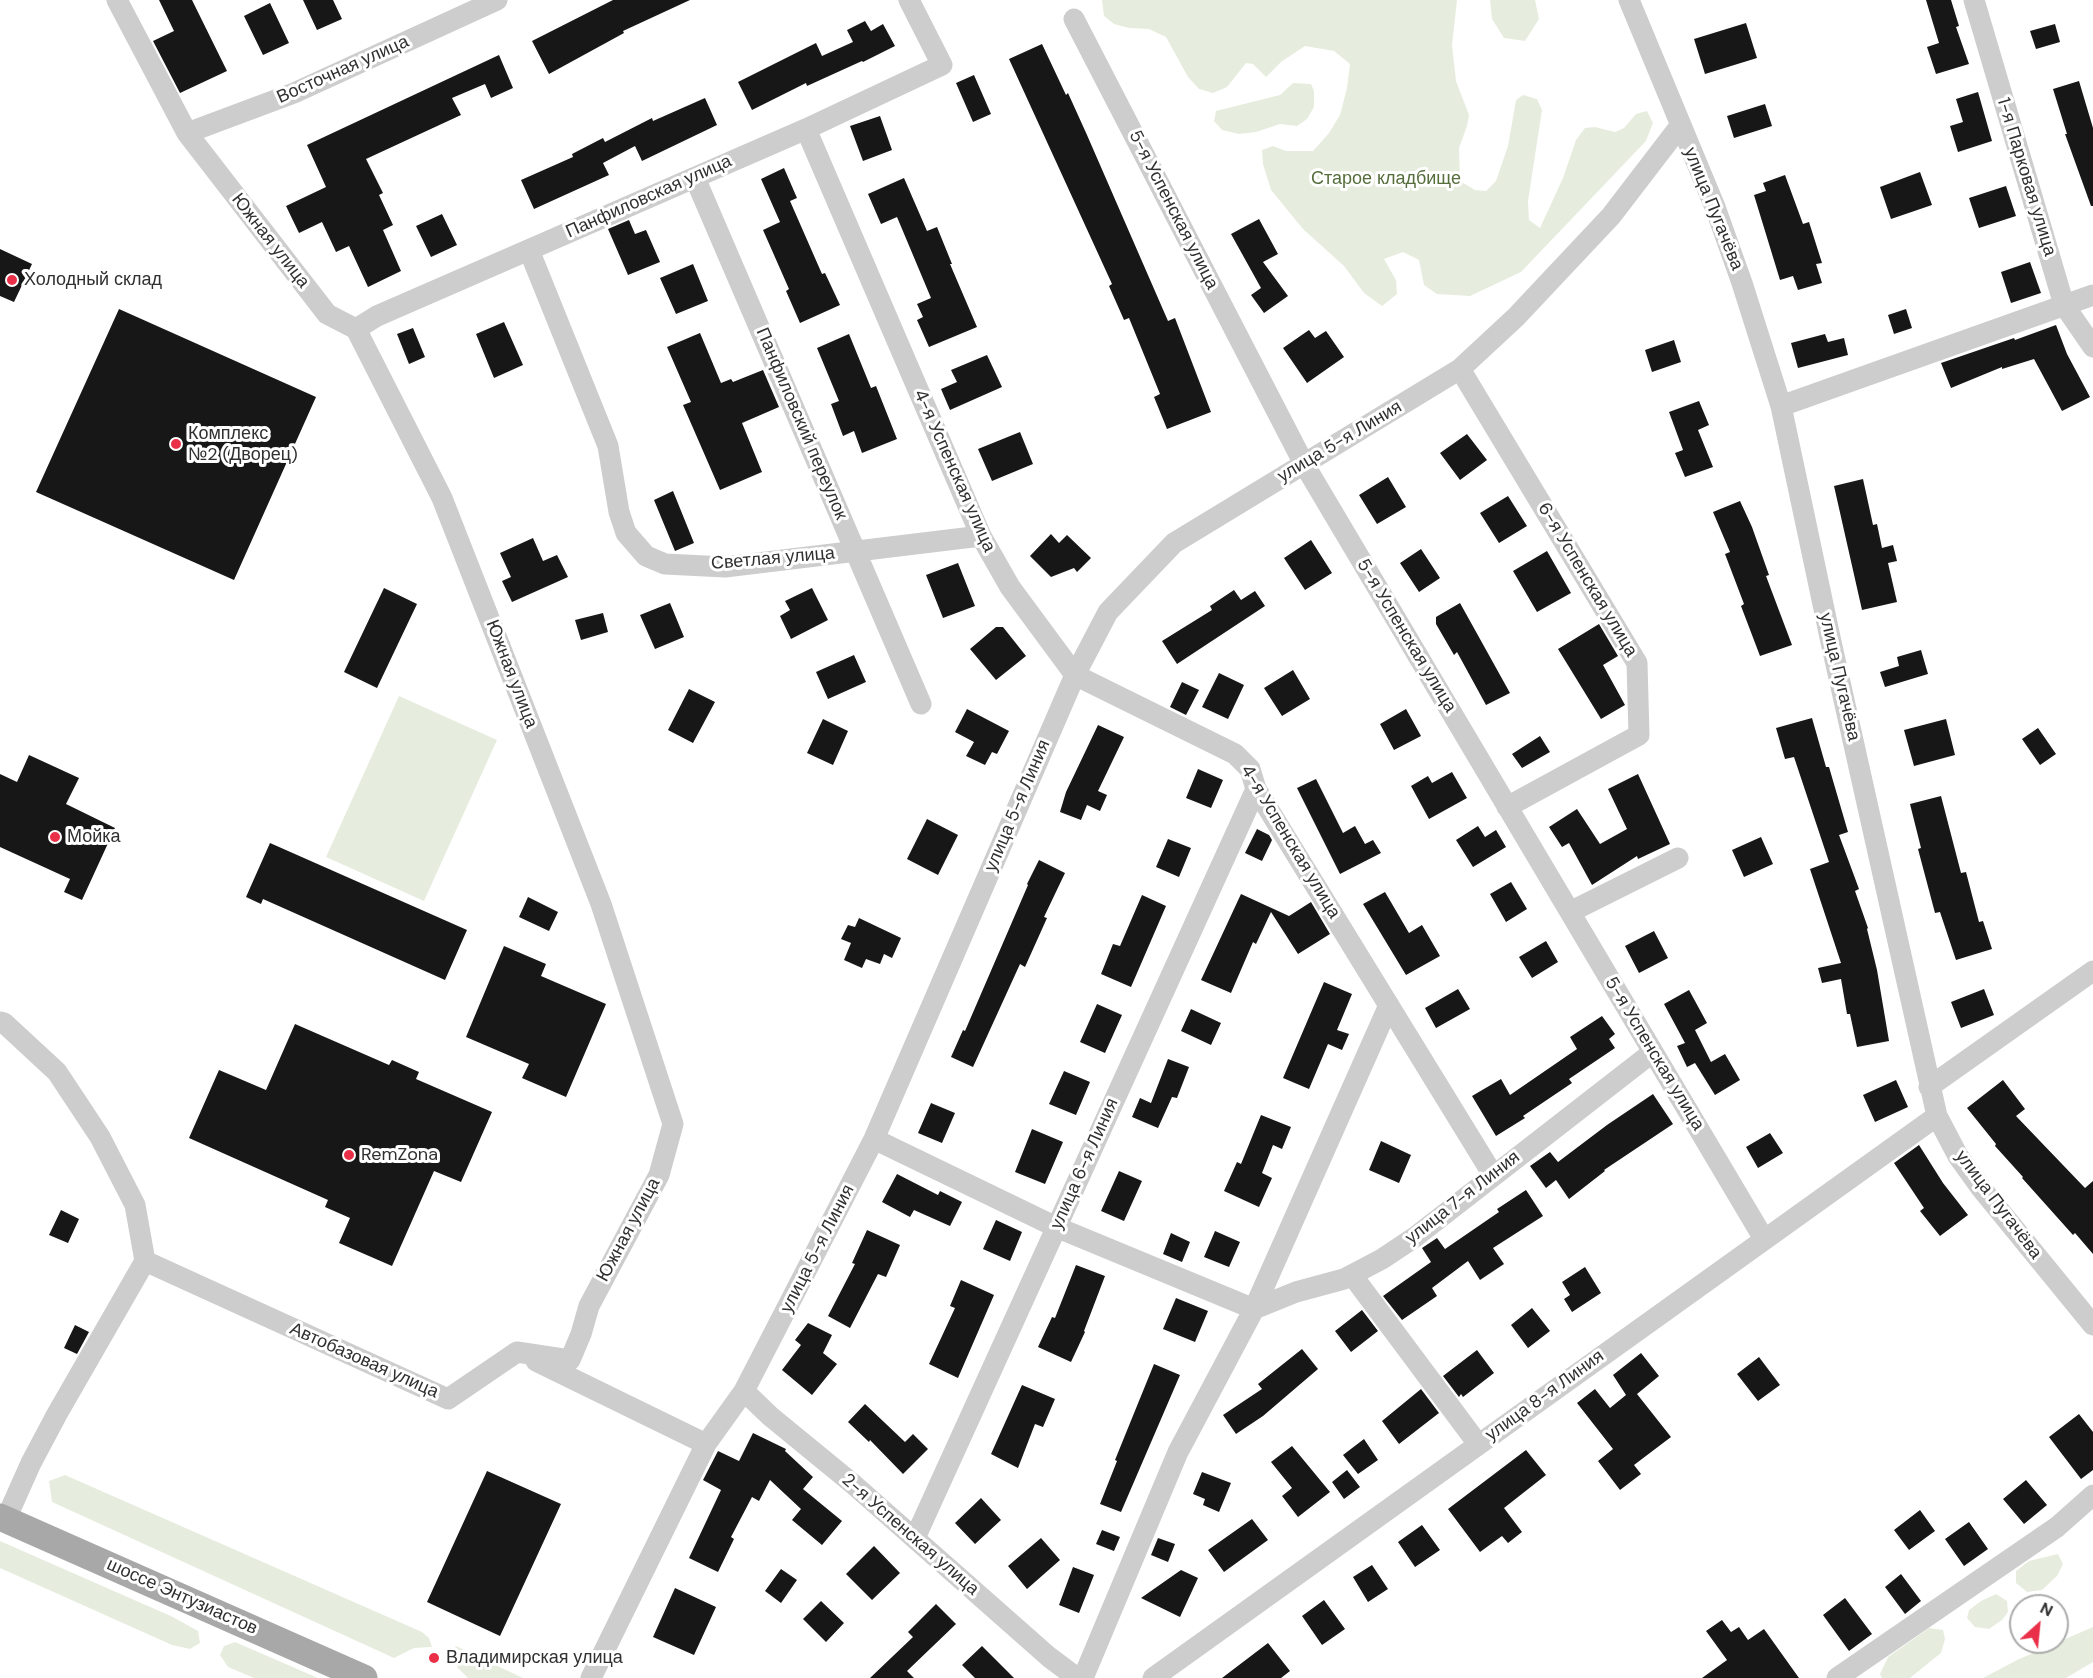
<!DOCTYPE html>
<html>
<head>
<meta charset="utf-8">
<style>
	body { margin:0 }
	#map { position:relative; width:2093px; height:1678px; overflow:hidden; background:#fff; font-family:"DM Sans",sans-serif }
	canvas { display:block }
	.north { position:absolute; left:2009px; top:1594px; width:60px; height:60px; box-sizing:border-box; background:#fff; border:2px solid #acacac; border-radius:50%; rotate:27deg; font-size:16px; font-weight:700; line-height:24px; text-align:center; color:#303030 }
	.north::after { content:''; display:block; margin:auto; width:21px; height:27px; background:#ea3049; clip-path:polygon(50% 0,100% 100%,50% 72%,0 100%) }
</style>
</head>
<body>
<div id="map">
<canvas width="2093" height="1678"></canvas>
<div class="north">N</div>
</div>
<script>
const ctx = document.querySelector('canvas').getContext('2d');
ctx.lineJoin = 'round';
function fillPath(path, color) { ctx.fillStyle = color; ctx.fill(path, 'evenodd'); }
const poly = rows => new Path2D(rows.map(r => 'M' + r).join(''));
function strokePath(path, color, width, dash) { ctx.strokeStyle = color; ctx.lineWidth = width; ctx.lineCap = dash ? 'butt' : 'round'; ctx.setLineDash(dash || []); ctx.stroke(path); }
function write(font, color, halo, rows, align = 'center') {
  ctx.font = font + ' "DM Sans",sans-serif'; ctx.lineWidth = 6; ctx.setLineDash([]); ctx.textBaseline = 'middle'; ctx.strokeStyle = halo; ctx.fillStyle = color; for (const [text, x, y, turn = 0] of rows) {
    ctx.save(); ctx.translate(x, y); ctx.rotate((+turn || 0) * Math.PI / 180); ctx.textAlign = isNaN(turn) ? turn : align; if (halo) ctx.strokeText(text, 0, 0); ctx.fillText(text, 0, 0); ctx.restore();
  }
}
const green = poly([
	[1102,0,1457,0,1452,45,1456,81,1469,115,1467,126,1459,148,1460,181,1475,190,1486,191,1496,181,1508,146,1516,100,1523,95,1537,99,1542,110,1528,201,1529,220,1540,228,1563,178,1576,140,1585,128,1595,127,1615,132,1624,128,1636,114,1647,111,1653,123,1646,141,1521,272,1470,296,1437,294,1424,285,1419,260,1403,252,1384,259,1396,280,1397,294,1382,306,1364,293,1344,266,1303,229,1271,190,1263,164,1262,150,1273,146,1286,151,1313,151,1329,133,1340,115,1347,88,1350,64,1334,51,1305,46,1281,62,1266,77,1253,64,1246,63,1227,87,1213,93,1199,89,1188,77,1166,37,1149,29,1129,28,1114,24,1104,16],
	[1490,0,1535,0,1539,19,1525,41,1504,38,1492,19],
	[1293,83,1311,84,1314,91,1314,107,1307,119,1297,126,1280,124,1256,132,1239,134,1222,130,1214,121,1216,111,1280,95],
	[399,696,497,740,424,901,326,857],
	[65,1475,422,1632,429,1638,432,1647,414,1648,394,1658,52,1502,49,1481],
	[0,1541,173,1617,198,1631,200,1643,190,1649,172,1645,0,1568],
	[2058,1554,2063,1564,2057,1576,2042,1590,2027,1592,2016,1583,2016,1571,2029,1561],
	[1996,1594,2007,1601,2008,1612,2002,1620,1989,1629,1975,1627,1967,1618,1969,1610,1981,1601],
	[2093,1627,2093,1662,2066,1678,1983,1678,2017,1660],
	[1929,1628,1943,1630,1945,1639,1941,1653,1910,1678,1882,1678,1880,1674,1888,1657],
	[235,1642,318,1678,254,1678,228,1667,220,1655,224,1646],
	[456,1646,489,1662,523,1678,468,1678,458,1668,450,1655]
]);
const building = poly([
	[159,0,192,0,227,71,180,93,153,41,174,31],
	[303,0,333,0,342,19,317,30],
	[613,0,690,0,623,31,624,33,549,74,532,41],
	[1926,0,1951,0,1959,26,1956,27,1969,64,1936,74,1927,47,1939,43],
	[270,3,289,43,263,55,244,16],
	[865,21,871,31,883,24,895,46,863,62,862,61,807,86,806,83,752,110,738,82,816,43,822,56,853,42,847,30],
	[1746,23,1757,58,1705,74,1694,39],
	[2055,24,2060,42,2036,49,2030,31],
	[1042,44,1066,95,1068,93,1087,135,1168,321,1175,318,1211,412,1167,429,1154,397,1160,394,1129,318,1124,320,1109,286,1112,284,1009,59],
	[499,55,513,88,491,98,485,84,452,98,461,115,366,159,383,193,379,195,393,225,383,230,401,271,368,287,349,246,336,252,322,222,299,233,286,206,326,187,307,145],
	[974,75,991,114,973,122,956,83],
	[2079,81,2093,128,2093,206,2091,206,2065,134,2067,134,2053,89],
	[1978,92,1992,141,1958,152,1950,126,1963,122,1956,99],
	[705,98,717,125,642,161,635,146,603,163,609,175,534,209,521,180,573,157,572,154,603,138,605,142,652,118,653,121],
	[1765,104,1772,126,1734,138,1727,116],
	[880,116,892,150,863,161,850,126],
	[784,168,797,198,790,201,822,274,825,273,840,305,800,323,786,291,789,289,763,230,780,222,761,179],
	[1920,172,1932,205,1891,219,1880,187],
	[1785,175,1803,224,1809,222,1822,263,1816,264,1822,283,1798,290,1793,276,1780,280,1754,195,1766,191,1763,183],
	[904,178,927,231,937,227,952,264,950,264,977,327,929,347,917,320,923,317,917,304,931,298,897,217,881,224,868,194],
	[2006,186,2016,216,1979,228,1969,198],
	[442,214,457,245,431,257,416,226],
	[1259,219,1278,254,1263,262,1288,296,1264,313,1251,295,1261,288,1231,234],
	[629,220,635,234,646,230,660,262,628,275,608,229],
	[0,249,32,264,14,302,0,296],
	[2030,262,2041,293,2011,303,2001,272],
	[693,264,708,301,676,314,660,278],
	[119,309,316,397,234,580,36,492],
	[1906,309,1912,328,1894,334,1888,315],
	[504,322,523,365,494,378,476,334],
	[2056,325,2067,354,2090,397,2062,411,2034,359,2002,369,2002,367,1951,388,1941,363,2014,338,2015,340],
	[413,328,425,357,409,364,397,334],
	[1309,330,1315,338,1326,331,1344,357,1307,383,1283,348],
	[700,333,721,383,731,379,733,382,763,370,779,407,742,423,762,472,720,490,683,405,691,402,667,347],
	[849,334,871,388,876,386,897,439,862,453,854,431,843,436,831,404,839,401,817,348],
	[1825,334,1828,342,1844,338,1848,355,1798,368,1791,343],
	[1674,340,1681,362,1652,372,1645,350],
	[987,355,1002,387,950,410,941,389,957,382,951,370],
	[1699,401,1709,425,1698,430,1713,467,1685,477,1675,453,1683,450,1669,412],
	[1020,432,1033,464,992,481,978,449],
	[1467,434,1487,460,1460,480,1440,453],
	[1388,477,1406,507,1377,524,1359,495],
	[1863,479,1873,525,1877,524,1882,548,1893,545,1897,561,1888,563,1897,602,1862,610,1834,486],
	[673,491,694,543,675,551,654,500],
	[1508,496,1527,526,1499,543,1480,513],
	[1740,501,1752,527,1769,575,1766,576,1792,645,1760,656,1741,606,1744,604,1725,554,1730,552,1713,512],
	[1051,534,1059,543,1067,535,1091,558,1077,572,1074,568,1051,577,1030,556],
	[533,538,543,561,557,555,568,577,512,602,502,581,511,577,500,553],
	[1311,540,1332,573,1305,590,1284,558],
	[1421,549,1440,578,1419,592,1400,563],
	[1547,551,1571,593,1537,612,1513,571],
	[958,563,975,606,943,618,926,575],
	[384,588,417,604,377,688,344,672],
	[812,588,828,620,791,639,780,616,790,610,785,601],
	[1234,590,1241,600,1255,591,1265,606,1177,664,1162,641,1212,610,1210,606],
	[670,603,684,637,655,649,640,615],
	[1460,603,1510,693,1486,705,1457,652,1454,655,1436,624,1436,617],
	[603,613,608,632,581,640,575,620],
	[1599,624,1618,656,1603,665,1625,705,1601,719,1558,649],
	[996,627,1003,627,1026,656,996,680,970,649],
	[1921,650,1928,674,1885,687,1880,672,1899,666,1897,657],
	[854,655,866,682,828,699,816,672],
	[1293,670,1310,699,1282,716,1264,688],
	[1219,673,1244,685,1228,719,1202,707],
	[1182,682,1199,690,1186,715,1170,707],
	[689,689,715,702,693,743,668,730],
	[967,709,1009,731,997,754,992,752,985,765,966,756,974,742,955,732],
	[1406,709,1421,736,1394,750,1380,724],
	[1812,718,1826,767,1829,767,1848,832,1839,835,1859,889,1855,891,1868,928,1867,929,1877,970,1889,1041,1857,1047,1850,1014,1847,1014,1841,979,1822,983,1818,968,1841,963,1810,869,1829,862,1794,757,1785,759,1776,728],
	[823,719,848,731,833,765,807,753],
	[1946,719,1955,755,1914,766,1904,730],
	[1098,725,1124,737,1098,791,1107,795,1100,811,1087,805,1081,820,1060,812,1066,792],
	[2038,728,2056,754,2040,765,2022,739],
	[1540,736,1550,752,1522,768,1512,754],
	[29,755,79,778,66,804,115,828,82,900,64,892,70,879,0,847,0,774,17,782],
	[1198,769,1223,780,1211,808,1186,798],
	[1452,772,1467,798,1429,819,1411,786,1428,776,1432,783],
	[1638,774,1670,844,1638,859,1637,856,1592,885,1569,843,1562,847,1549,827,1577,809,1600,844,1627,829,1608,789],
	[1316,779,1343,833,1355,826,1365,844,1373,840,1381,853,1340,874,1297,788],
	[1941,796,1961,873,1966,872,1979,922,1983,921,1992,949,1956,960,1940,912,1935,913,1918,849,1921,848,1910,804],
	[927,819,958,835,938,875,907,859],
	[1478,826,1485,837,1496,830,1506,847,1473,867,1456,840],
	[1257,829,1269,835,1272,840,1262,861,1245,853],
	[1761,837,1773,864,1744,877,1732,850],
	[1168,839,1191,848,1179,877,1156,867],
	[270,843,467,930,445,980,263,899,261,904,246,897],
	[1039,860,1065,873,1044,917,1047,918,1025,967,1020,964,973,1067,951,1057,963,1030,965,1031,1028,885,1027,884],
	[1511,882,1527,909,1506,922,1490,894],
	[1385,892,1409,933,1422,925,1440,956,1406,975,1363,904],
	[1241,894,1289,916,1311,902,1330,934,1298,954,1271,912,1256,944,1253,942,1231,993,1201,980],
	[1142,895,1166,906,1131,987,1101,974,1113,944,1120,946],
	[528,897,558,912,549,931,519,917],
	[859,918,901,938,892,958,884,954,880,964,866,959,862,968,844,960,851,943,841,939,848,925,855,927],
	[1654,931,1668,958,1639,973,1625,946],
	[1546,941,1558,962,1532,978,1519,957],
	[504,946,546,964,541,976,606,1004,566,1097,522,1078,529,1064,466,1037],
	[1324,982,1352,994,1337,1030,1349,1034,1342,1050,1328,1044,1309,1089,1283,1078],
	[1458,989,1470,1009,1436,1028,1425,1008],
	[1984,989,1994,1015,1961,1028,1951,1002],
	[1689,990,1707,1023,1695,1030,1711,1062,1725,1054,1740,1080,1715,1095,1695,1063,1687,1067,1677,1046,1685,1043,1664,1004],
	[1097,1004,1122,1015,1105,1053,1080,1042],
	[1191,1009,1221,1023,1211,1045,1181,1031],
	[1602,1016,1615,1034,1609,1039,1615,1048,1569,1079,1572,1083,1523,1116,1525,1118,1496,1136,1472,1096,1501,1079,1510,1095,1577,1049,1570,1037],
	[295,1024,389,1065,392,1060,419,1072,416,1079,492,1112,461,1182,434,1171,392,1266,339,1243,350,1218,325,1207,328,1200,189,1138,219,1070,266,1090],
	[1168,1059,1189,1067,1177,1098,1172,1097,1158,1128,1132,1117,1140,1098,1151,1103],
	[1064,1071,1090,1082,1076,1115,1049,1104],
	[1896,1080,1908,1107,1875,1122,1863,1095],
	[2003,1080,2025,1109,2016,1116,2085,1188,2093,1181,2093,1254,2075,1233,2073,1235,2022,1178,2023,1177,1995,1146,1996,1144,1967,1108],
	[1653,1094,1673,1124,1604,1170,1605,1171,1569,1199,1556,1180,1546,1188,1530,1166,1550,1152,1558,1162,1607,1125],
	[931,1103,955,1113,942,1143,918,1133],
	[1261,1115,1291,1127,1282,1149,1273,1145,1262,1173,1272,1178,1259,1207,1224,1191,1237,1162,1241,1164],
	[1032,1129,1063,1142,1045,1184,1015,1172],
	[1770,1133,1783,1153,1758,1168,1746,1147],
	[1381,1141,1411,1155,1399,1183,1369,1170],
	[1919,1145,1943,1183,1968,1215,1940,1236,1920,1211,1924,1208,1894,1163],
	[1119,1171,1142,1181,1124,1221,1101,1211],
	[897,1174,938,1195,940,1191,962,1202,950,1226,914,1210,910,1217,882,1202],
	[1526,1190,1543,1216,1493,1248,1504,1264,1480,1280,1468,1261,1432,1288,1437,1296,1402,1320,1383,1296,1431,1262,1422,1248,1437,1238,1445,1249,1499,1212,1497,1209],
	[61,1210,79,1219,68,1243,49,1235],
	[996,1220,1022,1232,1010,1261,983,1249],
	[867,1230,900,1245,886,1277,878,1274,850,1328,828,1316,855,1264,852,1263],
	[1215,1231,1240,1242,1229,1267,1204,1257],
	[1171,1233,1190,1242,1182,1262,1163,1254],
	[1076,1265,1105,1276,1084,1331,1085,1332,1071,1362,1038,1347,1052,1317,1055,1318],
	[1585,1267,1601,1293,1572,1312,1564,1299,1570,1295,1562,1282],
	[961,1280,994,1295,958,1378,929,1364,955,1308,950,1306],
	[1176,1298,1208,1311,1195,1342,1163,1329],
	[1532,1308,1550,1331,1528,1348,1511,1325],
	[1362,1310,1378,1331,1351,1352,1335,1331],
	[808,1323,832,1335,823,1353,837,1364,812,1395,782,1370,801,1345,795,1340],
	[75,1325,89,1332,77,1354,64,1348],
	[1302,1349,1318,1369,1263,1416,1236,1434,1223,1415,1262,1389,1258,1384],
	[1477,1350,1494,1373,1463,1397,1461,1394,1459,1397,1443,1376],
	[1641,1353,1659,1376,1637,1394,1671,1437,1634,1465,1641,1474,1620,1490,1598,1461,1613,1449,1577,1403,1595,1389,1610,1408,1626,1395,1613,1375],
	[1759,1357,1780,1385,1758,1401,1737,1374],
	[1154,1364,1180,1375,1121,1512,1100,1504,1117,1461,1115,1460],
	[1022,1385,1055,1399,1043,1427,1035,1424,1018,1468,991,1454],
	[1421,1389,1439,1413,1399,1444,1382,1421],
	[865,1404,905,1442,913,1434,928,1449,903,1474,870,1440,869,1442,848,1422],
	[2079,1414,2093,1432,2093,1470,2081,1479,2049,1437],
	[753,1433,786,1449,785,1451,813,1477,803,1489,842,1521,822,1545,792,1520,801,1509,770,1480,759,1501,752,1497,731,1537,734,1539,718,1572,689,1558,721,1490,703,1480,718,1451,739,1461],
	[1364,1439,1378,1460,1358,1474,1343,1455],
	[1292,1446,1330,1492,1298,1517,1282,1496,1292,1488,1271,1462],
	[1526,1450,1546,1475,1504,1508,1522,1532,1508,1543,1502,1536,1480,1552,1448,1509],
	[1347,1470,1360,1487,1344,1499,1332,1482],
	[487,1471,561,1504,500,1636,427,1602],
	[1202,1472,1231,1483,1219,1512,1203,1505,1205,1499,1193,1494],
	[2026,1480,2047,1505,2024,1524,2003,1499],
	[981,1498,1001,1520,975,1544,955,1523],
	[1920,1510,1935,1531,1909,1550,1894,1530],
	[1252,1519,1268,1540,1224,1572,1208,1550],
	[1969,1522,1988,1549,1964,1566,1945,1539],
	[1422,1525,1440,1550,1415,1567,1398,1542],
	[1102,1530,1120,1537,1114,1551,1096,1544],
	[1041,1538,1060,1560,1027,1589,1008,1566],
	[1158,1538,1175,1544,1168,1562,1151,1555],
	[874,1546,900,1573,872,1600,846,1574],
	[1372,1565,1388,1589,1368,1602,1353,1577],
	[1073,1567,1094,1575,1079,1613,1059,1605],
	[781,1569,797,1580,781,1603,765,1591],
	[1181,1570,1198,1578,1180,1617,1141,1598],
	[1901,1574,1921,1601,1905,1614,1885,1587],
	[675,1588,716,1607,694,1655,653,1637],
	[1845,1598,1872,1634,1849,1651,1823,1615],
	[1324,1600,1345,1629,1322,1645,1302,1616],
	[821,1601,844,1623,826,1642,803,1619],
	[936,1604,956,1624,907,1671,914,1678,870,1678,913,1637,908,1632],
	[1722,1620,1731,1632,1739,1627,1748,1640,1764,1629,1799,1678,1702,1678,1727,1660,1706,1631],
	[1268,1643,1290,1671,1281,1678,1222,1678],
	[982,1646,1014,1678,975,1678,962,1665]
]);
const minor = poly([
	[117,0,187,133,327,314,356,329,442,498,601,904,673,1124,659,1175,589,1306,581,1334,570,1360,517,1352],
	[1629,0,1715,207,1742,283,1781,406,1831,642,1937,1116,1958,1156,1981,1188,2093,1325],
	[1974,0,2064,305,2093,347],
	[1074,19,1304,464,1764,1239],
	[806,129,981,536,1010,587,1075,675,1235,754,1250,769,1256,789,1493,1175],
	[187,133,294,93,497,0],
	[695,178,921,704],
	[529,250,608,446,619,512,626,533,646,556,665,564,725,567,981,536],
	[356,329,377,316,806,129,942,65,909,0],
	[1460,369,1637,663,1639,735,1507,807],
	[1781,406,2093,295],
	[1570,912,1678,858],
	[0,1022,4,1023,57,1072,100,1137,135,1205,145,1261,57,1414,31,1463,6,1519],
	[1929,1087,2093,971],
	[874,1139,1056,1227,1254,1309,1296,1292,1344,1279,1382,1259,1415,1237,1653,1052],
	[145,1261,448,1399,517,1352],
	[1352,1275,1478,1444],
	[536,1361,706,1444],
	[744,1391,770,1416,853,1484,1049,1657,1077,1678],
	[915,1538,1256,789],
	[591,1678,706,1444,744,1391,874,1139,1075,675,1108,612,1174,543,1460,369,1516,317,1611,216,1680,126],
	[1083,1678,1178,1452,1254,1309,1389,1005],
	[1153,1678,1937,1116],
	[1837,1678,2057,1527,2093,1495]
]);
const major = poly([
	[0,1517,364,1678]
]);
const markers = [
	[12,280,6,"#ea3049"],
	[176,444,6,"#ea3049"],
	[55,837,6,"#ea3049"],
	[349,1155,6,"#ea3049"],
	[434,1658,6,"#ea3049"]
];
const streetNames = [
	["Восточная улица",343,70,-24],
	["1-я Парковая улица",2026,177,73],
	["Панфиловская улица",649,197,-24],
	["улица Пугачёва",1713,209,68],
	["5-я Успенская улица",1173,210,63],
	["Южная улица",270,241,52],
	["Панфиловский переулок",801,424,67],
	["улица 5-я Линия",1340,442,-31],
	["4-я Успенская улица",954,471,66],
	["Светлая улица",773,559,-5],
	["6-я Успенская улица",1587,580,59],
	["5-я Успенская улица",1406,636,59],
	["Южная улица",511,674,69],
	["улица Пугачёва",1839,677,77],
	["улица 5-я Линия",1018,806,-67],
	["4-я Успенская улица",1290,842,59],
	["5-я Успенская улица",1654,1054,59],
	["улица 6-я Линия",1085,1164,-66],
	["улица 7-я Линия",1463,1198,-38],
	["улица Пугачёва",1998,1205,53],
	["Южная улица",629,1230,-62],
	["улица 5-я Линия",818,1249,-63],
	["Автобазовая улица",364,1361,24],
	["улица 8-я Линия",1545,1396,-36],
	["2-я Успенская улица",910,1535,41],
	["шоссе Энтузиастов",182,1597,24]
];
const parkNames = [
	["Старое кладбище",1386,179]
];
const poiNames = [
	["Холодный склад",24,280],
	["Комплекс",188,434],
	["№2 (Дворец)",188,455],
	["Мойка",67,837],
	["RemZona",361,1155],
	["Владимирская улица",446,1658]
];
fillPath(green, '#e7edde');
fillPath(building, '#171717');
strokePath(minor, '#cdcdcd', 21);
strokePath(major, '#a8a8a8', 27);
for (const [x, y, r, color] of markers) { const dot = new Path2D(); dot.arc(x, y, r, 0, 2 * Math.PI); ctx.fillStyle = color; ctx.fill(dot); strokePath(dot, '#fff', 2); }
write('18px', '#303030', '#fff', streetNames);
write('18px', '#566e3c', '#fff', parkNames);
write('18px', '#303030', '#fff', poiNames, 'left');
</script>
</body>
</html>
